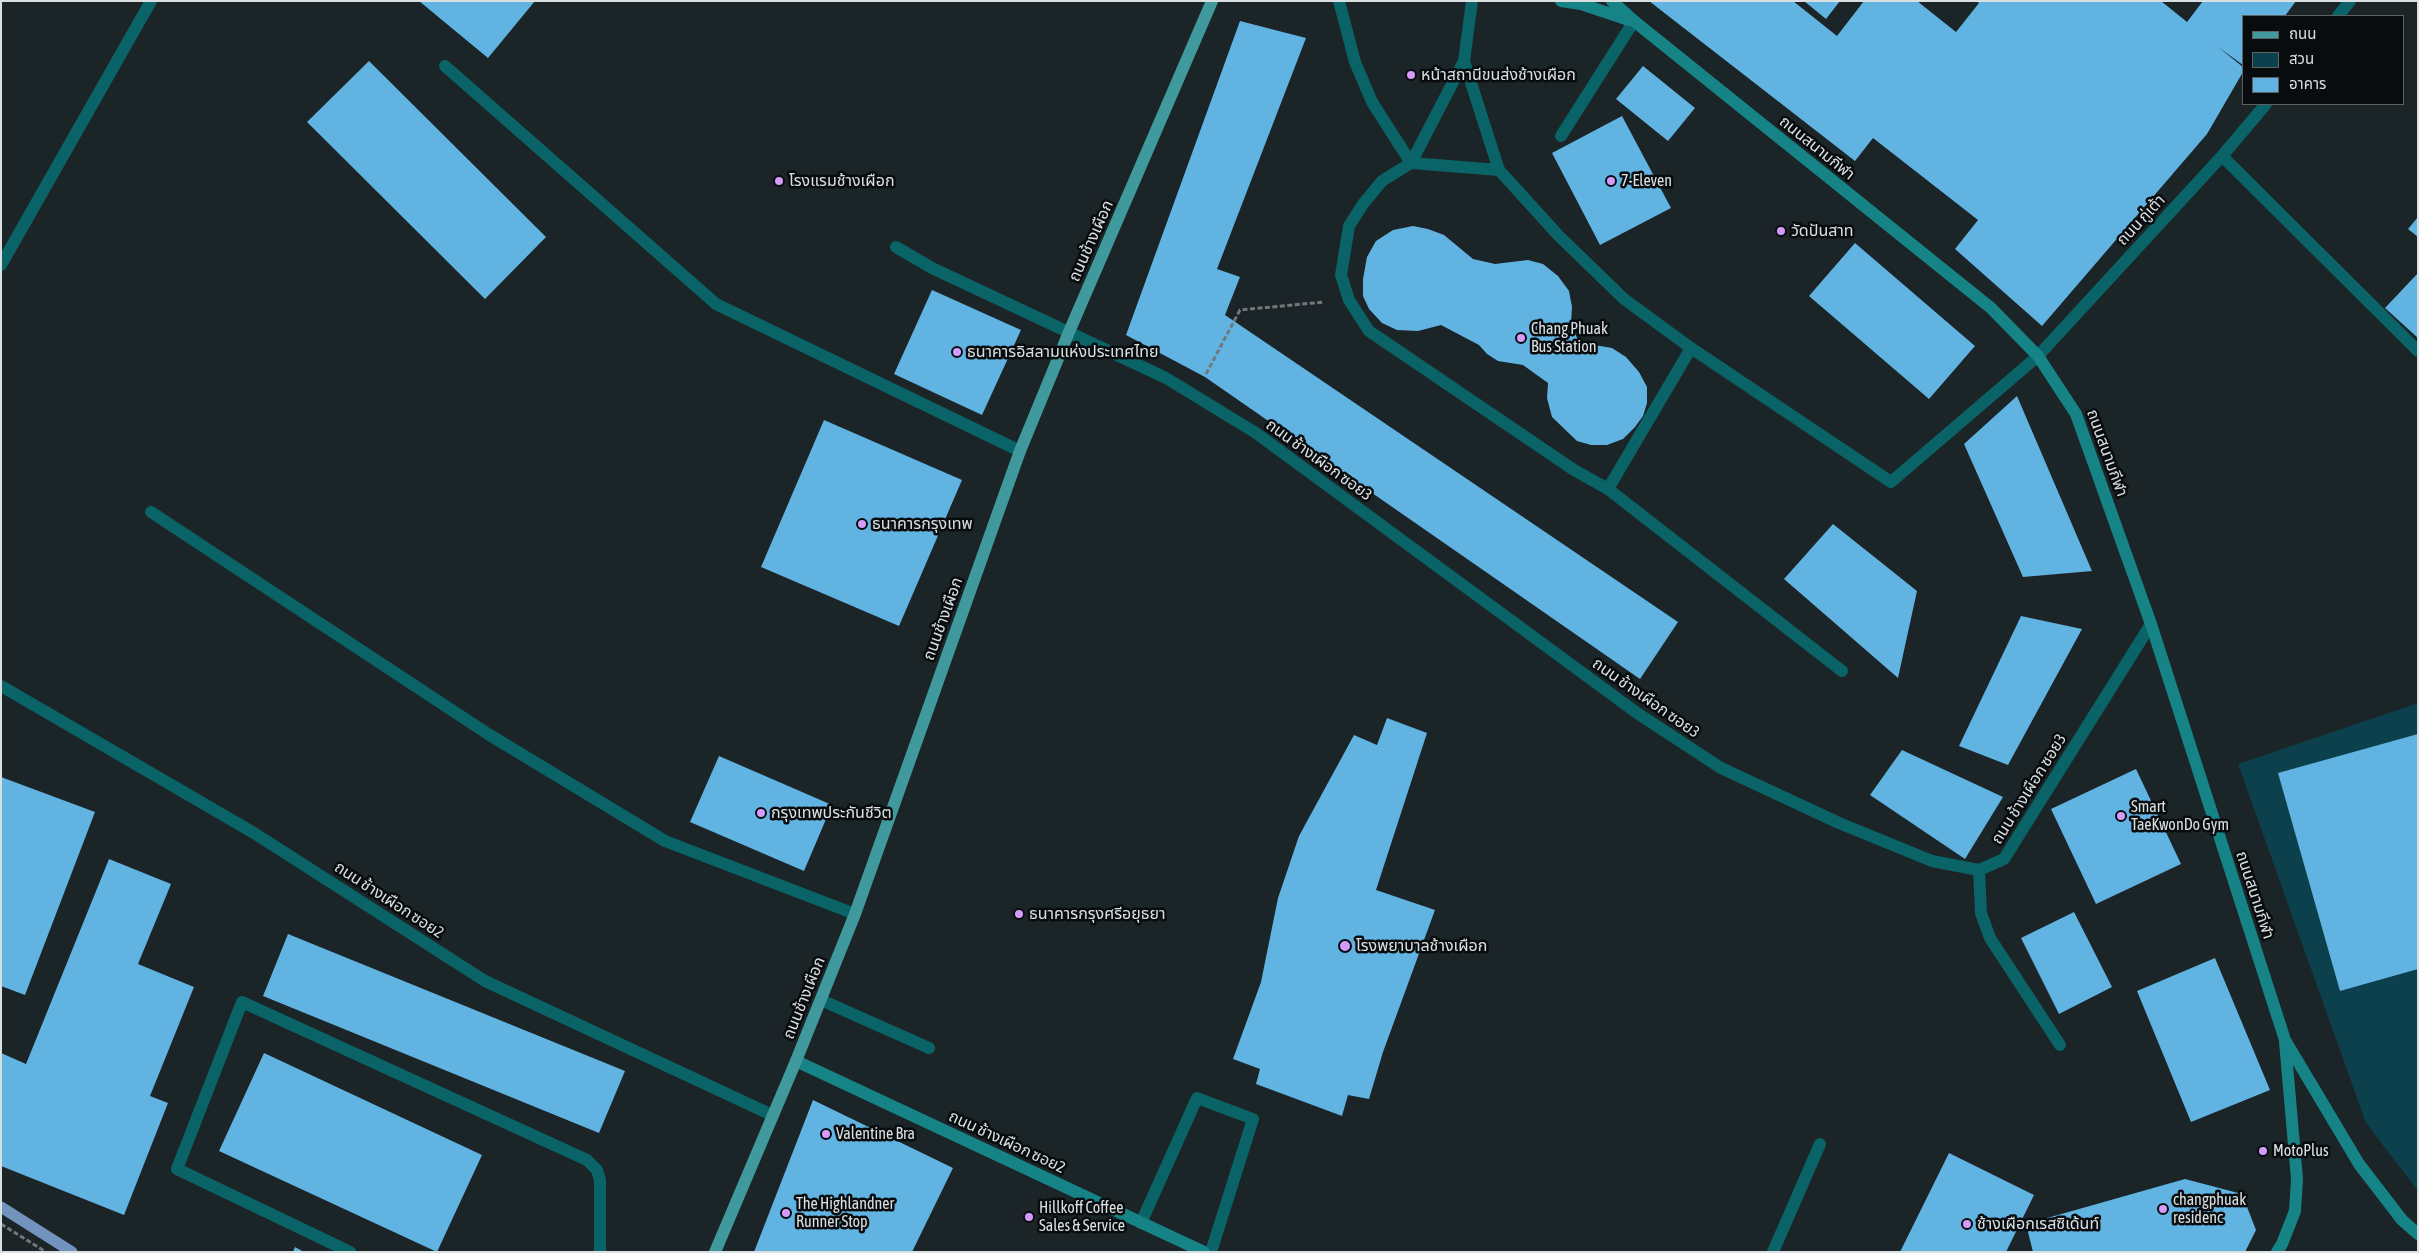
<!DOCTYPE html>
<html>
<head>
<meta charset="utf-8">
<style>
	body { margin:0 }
	#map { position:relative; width:2419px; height:1253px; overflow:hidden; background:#1b2427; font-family:"Asap Condensed","Noto Sans Thai",sans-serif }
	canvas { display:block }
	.frame { position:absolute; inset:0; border:2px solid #dae0e2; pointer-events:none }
	.legend { position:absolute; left:2242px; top:15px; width:162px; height:90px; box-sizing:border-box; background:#090c0e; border:1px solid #5d6163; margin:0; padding:6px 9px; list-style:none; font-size:15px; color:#dae0e2 }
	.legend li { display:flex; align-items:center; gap:10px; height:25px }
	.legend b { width:25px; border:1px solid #5d6163 }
</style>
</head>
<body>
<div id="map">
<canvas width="2419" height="1253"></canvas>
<div class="frame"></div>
<ul class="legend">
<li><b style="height:6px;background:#409a9d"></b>ถนน</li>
<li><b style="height:14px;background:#0c404d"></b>สวน</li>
<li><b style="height:14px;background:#61b3e2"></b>อาคาร</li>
</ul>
</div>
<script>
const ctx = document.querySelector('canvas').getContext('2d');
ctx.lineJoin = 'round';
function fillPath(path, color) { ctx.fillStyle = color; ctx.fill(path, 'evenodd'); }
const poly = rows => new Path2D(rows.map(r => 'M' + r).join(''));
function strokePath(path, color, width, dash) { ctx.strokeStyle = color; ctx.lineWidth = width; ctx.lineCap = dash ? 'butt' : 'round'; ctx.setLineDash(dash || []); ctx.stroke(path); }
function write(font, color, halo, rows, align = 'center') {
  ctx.font = font + ' "Asap Condensed","Noto Sans Thai",sans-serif'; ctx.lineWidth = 5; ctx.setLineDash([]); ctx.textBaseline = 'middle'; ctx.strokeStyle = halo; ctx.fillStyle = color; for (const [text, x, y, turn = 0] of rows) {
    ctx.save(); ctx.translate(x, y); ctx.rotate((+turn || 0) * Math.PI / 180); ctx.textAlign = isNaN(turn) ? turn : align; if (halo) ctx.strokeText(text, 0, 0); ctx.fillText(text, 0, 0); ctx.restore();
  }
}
const green = poly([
	[2418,703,2418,1191,2366,1123,2238,764]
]);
const stream = poly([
	[1,1207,72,1252]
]);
const building = poly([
	[419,1,535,1,488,58],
	[1649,1,1793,1,1837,36,1864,1,1917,1,1956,32,1979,3,1976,1,2161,1,2187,22,2203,1,2296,1,2285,16,2243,16,2243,65,2218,47,2243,67,2243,72,2207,134,2042,326,1955,249,1978,220,1873,138,1855,161],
	[1804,1,1840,1,1826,19],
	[1240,21,1306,38,1217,269,1240,277,1225,315,1678,622,1640,679,1205,377,1126,335],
	[369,61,546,237,485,299,307,122],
	[1643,66,1695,108,1668,141,1616,99],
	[1622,116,1671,208,1600,245,1552,153],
	[2418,217,2418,237,2408,229],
	[1413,226,1428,229,1444,235,1473,259,1495,264,1528,260,1543,264,1558,276,1569,291,1572,307,1571,323,1581,348,1594,345,1612,348,1626,357,1639,372,1647,387,1647,403,1643,416,1635,427,1623,439,1607,445,1591,445,1577,441,1552,417,1547,398,1548,383,1523,365,1498,361,1487,354,1479,345,1441,325,1418,331,1397,330,1382,323,1369,309,1363,296,1363,279,1367,257,1376,241,1393,230],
	[1855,243,1975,346,1929,399,1809,296],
	[2418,273,2418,338,2385,308],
	[932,290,1021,330,982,415,894,374],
	[2017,396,2092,571,2023,577,1964,444],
	[824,420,962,480,899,626,761,567],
	[1833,524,1917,591,1898,678,1784,579],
	[2021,616,2082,629,2008,765,1959,746],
	[1387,718,1427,733,1376,890,1435,910,1383,1052,1369,1099,1348,1095,1342,1116,1256,1084,1260,1069,1233,1059,1261,982,1278,898,1299,836,1354,735,1377,745],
	[2418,734,2418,969,2340,991,2278,773],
	[1902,750,2003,797,1965,859,1870,795],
	[719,756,832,805,804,871,690,822],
	[2136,769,2181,864,2096,904,2051,809],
	[1,777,95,812,25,995,1,986],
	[109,859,171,884,138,964,194,987,150,1096,168,1103,124,1215,1,1166,1,1053,26,1064],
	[2074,912,2112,987,2059,1014,2021,938],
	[288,934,625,1071,599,1133,263,996],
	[2215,958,2270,1090,2191,1122,2137,991],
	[264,1053,482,1155,437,1252,219,1151],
	[813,1100,953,1168,912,1252,754,1252],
	[1949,1153,2034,1195,2006,1252,1900,1252],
	[2185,1179,2242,1194,2256,1230,2245,1252,2033,1252,2026,1224],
	[295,1247,304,1252,293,1252]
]);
const path = poly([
	[1206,374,1240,310,1324,302],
	[1,1224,46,1252]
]);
const lane = poly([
	[1339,1,1355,62,1372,102,1411,163],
	[1464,61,1499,170],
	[1561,136,1634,21],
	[1411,163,1499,170,1558,235,1624,299,1691,348,1608,489,1574,470,1369,331,1349,300,1341,275,1349,226,1363,204,1382,181,1411,163,1464,61,1472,1],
	[1691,348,1891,482,2038,356],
	[1608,489,1842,671],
	[821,1000,929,1048],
	[1141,1223,1197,1098,1253,1119,1211,1252],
	[350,1252,177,1169,242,1002,587,1160,597,1170,600,1180,600,1252]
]);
const street = poly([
	[2338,16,2350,1],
	[445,66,716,304,1020,451],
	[2222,156,2418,351],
	[896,247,932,268,1166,378,1256,433,1637,713,1721,768,1839,823,1932,861,1979,870,2004,859,2151,624],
	[1,265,151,1],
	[2038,356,2222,156,2266,104],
	[151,512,488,734,665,841,855,914],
	[1,686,254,833,485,981,772,1115],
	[1979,870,1981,913,1990,938,2060,1045],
	[1773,1252,1820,1144]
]);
const secondary = poly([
	[1561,1,1581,4,1629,20],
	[1612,1,1634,21,1991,308,2038,356,2076,414,2151,624,2285,1040,2359,1164,2402,1220,2418,1234],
	[796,1061,1204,1252],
	[2277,1252,2282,1244,2295,1211,2297,1179,2285,1042]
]);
const primary = poly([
	[715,1252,796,1061,855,914,1020,451,1069,332,1212,1]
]);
const markers = [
	[1411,75,5,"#d59bfb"],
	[779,181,5,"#d59bfb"],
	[1611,181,5,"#d59bfb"],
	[1781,231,5,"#d59bfb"],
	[1521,338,5,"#d59bfb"],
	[957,352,5,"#d59bfb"],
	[862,524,5,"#d59bfb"],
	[761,813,5,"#d59bfb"],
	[2121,816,5,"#d59bfb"],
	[1019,914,5,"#d59bfb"],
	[1345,946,6,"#d59bfb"],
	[826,1134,5,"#d59bfb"],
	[2263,1151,5,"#d59bfb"],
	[2163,1209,5,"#d59bfb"],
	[786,1213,5,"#d59bfb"],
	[1029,1217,5,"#d59bfb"],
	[1967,1224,5,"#d59bfb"]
];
const poiNames = [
	["หน้าสถานีขนส่งช้างเผือก",1421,75],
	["โรงแรมช้างเผือก",789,181],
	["7-Eleven",1621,181],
	["วัดปันสาท",1791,231],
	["Chang Phuak",1531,329],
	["Bus Station",1531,347],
	["ธนาคารอิสลามแห่งประเทศไทย",967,352],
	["ธนาคารกรุงเทพ",872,524],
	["Smart",2131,807],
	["TaeKwonDo Gym",2131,825],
	["กรุงเทพประกันชีวิต",771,813],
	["ธนาคารกรุงศรีอยุธยา",1029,914],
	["โรงพยาบาลช้างเผือก",1356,946],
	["Valentine Bra",836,1134],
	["MotoPlus",2273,1151],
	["changphuak",2173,1200],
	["residenc",2173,1218],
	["The Highlandner",796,1204],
	["Runner Stop",796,1222],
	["Hillkoff Coffee",1039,1208],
	["Sales & Service",1039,1226],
	["ช้างเผือกเรสซิเด้นท์",1977,1224]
];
const streetNames = [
	["ถนนสนามกีฬา",1817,148,39],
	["ถนน กู่เต้า",2141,220,-47],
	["ถนนช้างเผือก",1091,241,-66],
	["ถนนสนามกีฬา",2107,453,70],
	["ถนน ช้างเผือก ซอย3",1319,460,36],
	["ถนนช้างเผือก",943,619,-70],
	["ถนน ช้างเผือก ซอย3",1646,698,35],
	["ถนน ช้างเผือก ซอย3",2029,789,-58],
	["ถนนสนามกีฬา",2255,895,72],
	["ถนน ช้างเผือก ซอย2",389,900,33],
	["ถนนช้างเผือก",804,998,-68],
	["ถนน ช้างเผือก ซอย2",1007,1142,25]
];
fillPath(green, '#0c404d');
strokePath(stream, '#7193bd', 11);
fillPath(building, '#61b3e2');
strokePath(path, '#71787b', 3, [5, 2.5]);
strokePath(lane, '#0a6366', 12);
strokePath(street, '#0a6366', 12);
strokePath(secondary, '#168387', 12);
strokePath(primary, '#409a9d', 12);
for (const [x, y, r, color] of markers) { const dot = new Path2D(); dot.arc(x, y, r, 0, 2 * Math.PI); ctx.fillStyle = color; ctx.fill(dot); strokePath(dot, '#090c0e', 2); }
write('16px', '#dae0e2', '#090c0e', poiNames, 'left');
write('16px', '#dae0e2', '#090c0e', streetNames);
</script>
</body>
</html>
